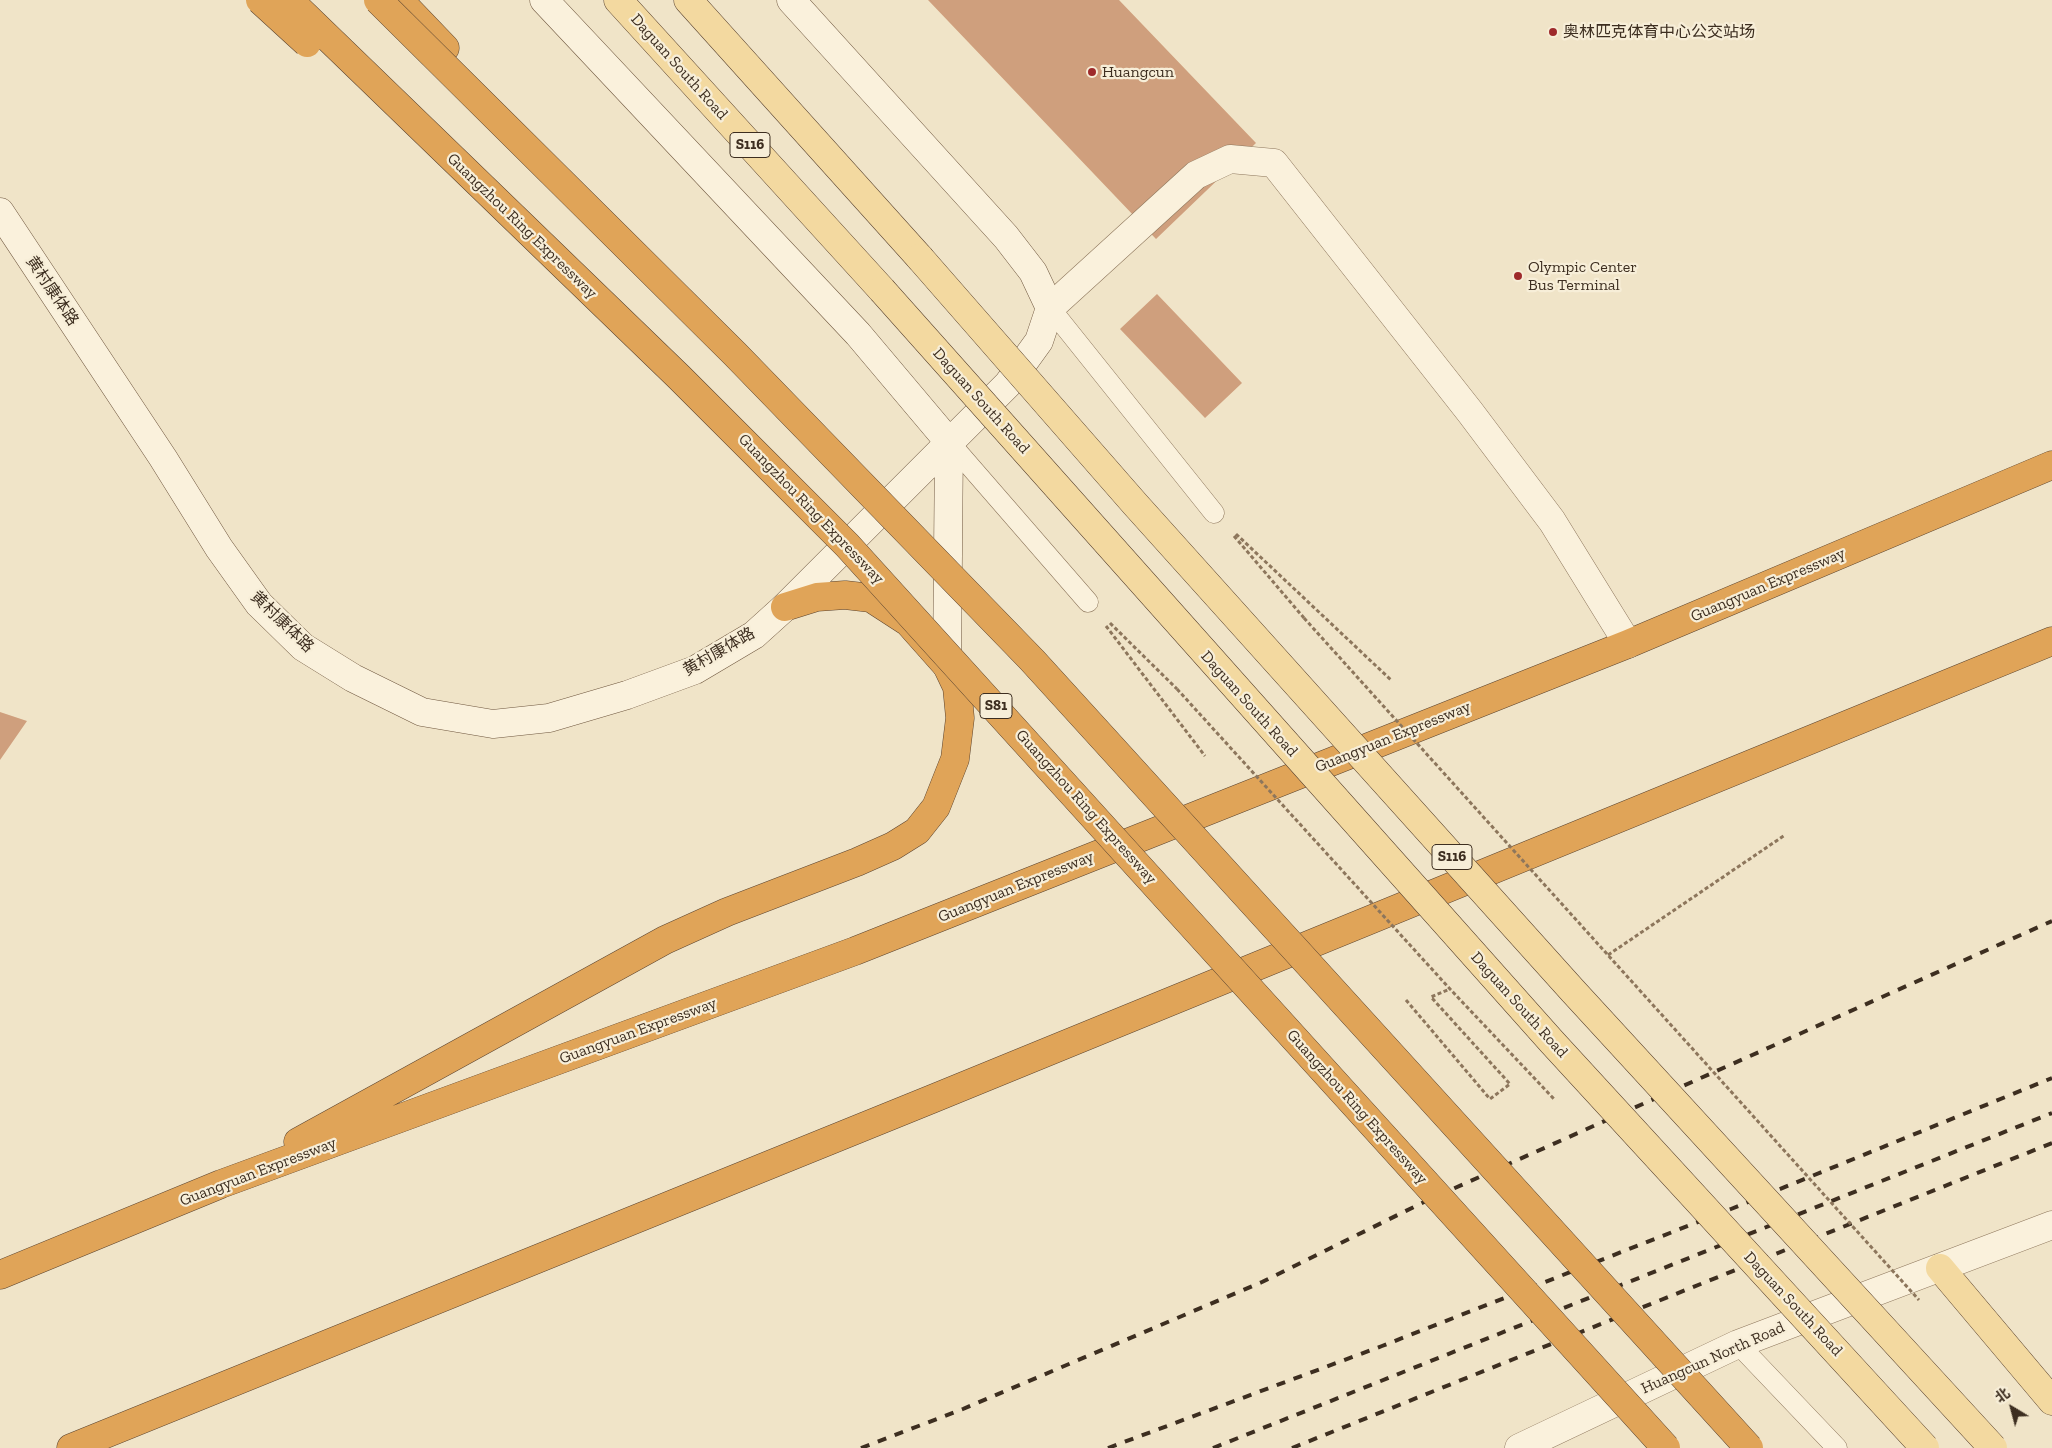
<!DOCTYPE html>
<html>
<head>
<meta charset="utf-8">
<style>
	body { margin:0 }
	#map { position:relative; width:2052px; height:1448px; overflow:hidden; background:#f0e4c8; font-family:"Zilla Slab","Noto Sans SC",serif }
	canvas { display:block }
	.north { position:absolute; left:1987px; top:1383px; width:50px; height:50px; -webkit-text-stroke:4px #f7eed8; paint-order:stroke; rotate:323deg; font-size:14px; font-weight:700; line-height:20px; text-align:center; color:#3d2e20 }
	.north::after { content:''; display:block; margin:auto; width:18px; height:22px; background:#3d2e20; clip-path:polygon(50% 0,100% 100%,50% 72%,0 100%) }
</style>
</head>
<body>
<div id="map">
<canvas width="2052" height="1448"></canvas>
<div class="north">北</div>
</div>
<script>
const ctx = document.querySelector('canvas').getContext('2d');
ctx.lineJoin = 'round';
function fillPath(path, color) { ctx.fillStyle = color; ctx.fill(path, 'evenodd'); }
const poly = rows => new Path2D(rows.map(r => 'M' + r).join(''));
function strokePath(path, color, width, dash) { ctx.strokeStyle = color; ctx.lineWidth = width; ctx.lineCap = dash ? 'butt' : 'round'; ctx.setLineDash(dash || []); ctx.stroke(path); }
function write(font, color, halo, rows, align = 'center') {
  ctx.font = font + ' "Zilla Slab","Noto Sans SC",serif'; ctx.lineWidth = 4.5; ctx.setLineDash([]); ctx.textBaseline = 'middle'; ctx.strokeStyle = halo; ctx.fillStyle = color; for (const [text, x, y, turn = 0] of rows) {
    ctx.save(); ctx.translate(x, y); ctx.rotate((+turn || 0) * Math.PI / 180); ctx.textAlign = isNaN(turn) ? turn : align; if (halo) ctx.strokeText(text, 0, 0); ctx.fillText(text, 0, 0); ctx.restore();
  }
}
const building = poly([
	[928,0,1119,0,1256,143,1156,239],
	[1157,294,1242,383,1205,418,1120,329],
	[0,712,27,721,0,760]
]);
const path = poly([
	[1236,534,1391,680],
	[1234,536,1304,618],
	[1110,623,1177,689],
	[1106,626,1205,756],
	[1608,955,1785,835],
	[1406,1000,1490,1099,1510,1084,1431,997,1450,989]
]);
const lane = poly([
	[1050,308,1214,513],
	[949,442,1088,602],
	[1738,1344,1837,1448]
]);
const street = poly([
	[1050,308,1196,175,1230,159,1274,163,1470,412,1552,521,1628,644],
	[1519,1448,1738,1344,2052,1225]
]);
const secondary = poly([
	[544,0,858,334,949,442,947,666],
	[0,212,163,458,219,548,259,604,303,647,353,678,422,712,493,724,549,718,627,695,695,670,754,635,785,607,1008,384,1039,341,1050,308,1033,272,1006,237,791,0]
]);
const primary = poly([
	[618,0,882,290],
	[688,0,920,258],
	[1940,1268,2052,1401]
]);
const highway = poly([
	[399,0,445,48],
	[298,1142,665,940,727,912,857,862,893,846,917,831,936,807,955,759,960,718,957,687,947,666,908,622,871,598,845,595,817,597,785,607],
	[0,1275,221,1184,855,951,1628,644,2052,465],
	[71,1448,932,1099,2052,641]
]);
const rail = poly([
	[861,1448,963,1409,1262,1282,1428,1200,2052,921],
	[1108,1448,1382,1346,1731,1209,2052,1078],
	[1213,1448,2052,1113],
	[1292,1448,2052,1143]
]);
const pathBridge = poly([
	[1304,618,1919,1300],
	[1177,689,1450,989,1554,1099]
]);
const primaryBridge = poly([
	[920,258,1135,504,1573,991,1993,1448],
	[882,290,1552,1042,1925,1448]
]);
const highwayBridge = poly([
	[260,0,307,43],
	[289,0,679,377,847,545,1666,1448],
	[378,0,735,354,1032,660,1749,1448]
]);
const markers = [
	[1553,32,5,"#9e2a2b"],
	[1092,72,5,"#9e2a2b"],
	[1518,276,5,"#9e2a2b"]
];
const shields = [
	[750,145,40],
	[996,706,32],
	[1452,857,40]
];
const shieldNames = [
	["S116",750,145],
	["S81",996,706],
	["S116",1452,857]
];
const poiNames = [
	["奥林匹克体育中心公交站场",1563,32],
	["Huangcun",1102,72],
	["Olympic Center",1528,267],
	["Bus Terminal",1528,285]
];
const streetNames = [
	["Daguan South Road",679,67,48],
	["Guangzhou Ring Expressway",522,226,44],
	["黄村康体路",52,291,56],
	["Daguan South Road",981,401,48],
	["Guangzhou Ring Expressway",811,509,46],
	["Guangyuan Expressway",1768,585,-23],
	["黄村康体路",282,622,44],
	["黄村康体路",719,652,-30],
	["Daguan South Road",1249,704,48],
	["Guangyuan Expressway",1393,737,-22],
	["Guangzhou Ring Expressway",1086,807,48],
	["Guangyuan Expressway",1016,887,-22],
	["Daguan South Road",1519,1005,48],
	["Guangyuan Expressway",638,1031,-20],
	["Guangzhou Ring Expressway",1357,1107,48],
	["Guangyuan Expressway",258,1172,-21],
	["Daguan South Road",1793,1304,47],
	["Huangcun North Road",1713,1358,-24]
];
fillPath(building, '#cf9f7d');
strokePath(lane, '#8d765c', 21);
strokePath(street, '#8d765c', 29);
strokePath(secondary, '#6f573f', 29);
strokePath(primary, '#5b4430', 29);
strokePath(highway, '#5b4430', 29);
strokePath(path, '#8d765c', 3, [4, 2.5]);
strokePath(lane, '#faf1dc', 20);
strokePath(street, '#faf1dc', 28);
strokePath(secondary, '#faf1dc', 28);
strokePath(primary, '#f3d9a0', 28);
strokePath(highway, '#e0a458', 28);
strokePath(rail, '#3d2e20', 4, [9, 9]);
strokePath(primaryBridge, '#5b4430', 29, []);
strokePath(highwayBridge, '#5b4430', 29, []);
strokePath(pathBridge, '#8d765c', 3, [4, 2.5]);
strokePath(primaryBridge, '#f3d9a0', 28);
strokePath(highwayBridge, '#e0a458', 28);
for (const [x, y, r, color] of markers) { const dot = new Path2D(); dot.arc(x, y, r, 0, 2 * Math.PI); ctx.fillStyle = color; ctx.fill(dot); strokePath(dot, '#f7eed8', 2); }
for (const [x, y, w] of shields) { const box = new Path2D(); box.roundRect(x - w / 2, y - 12.5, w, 25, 4); ctx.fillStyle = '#f7eed8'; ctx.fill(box); strokePath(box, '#3d2e20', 1); }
write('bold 15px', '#3d2e20', null, shieldNames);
write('16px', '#3d2e20', '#f7eed8', poiNames, 'left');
write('16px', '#3d2e20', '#f7eed8', streetNames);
</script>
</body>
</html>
